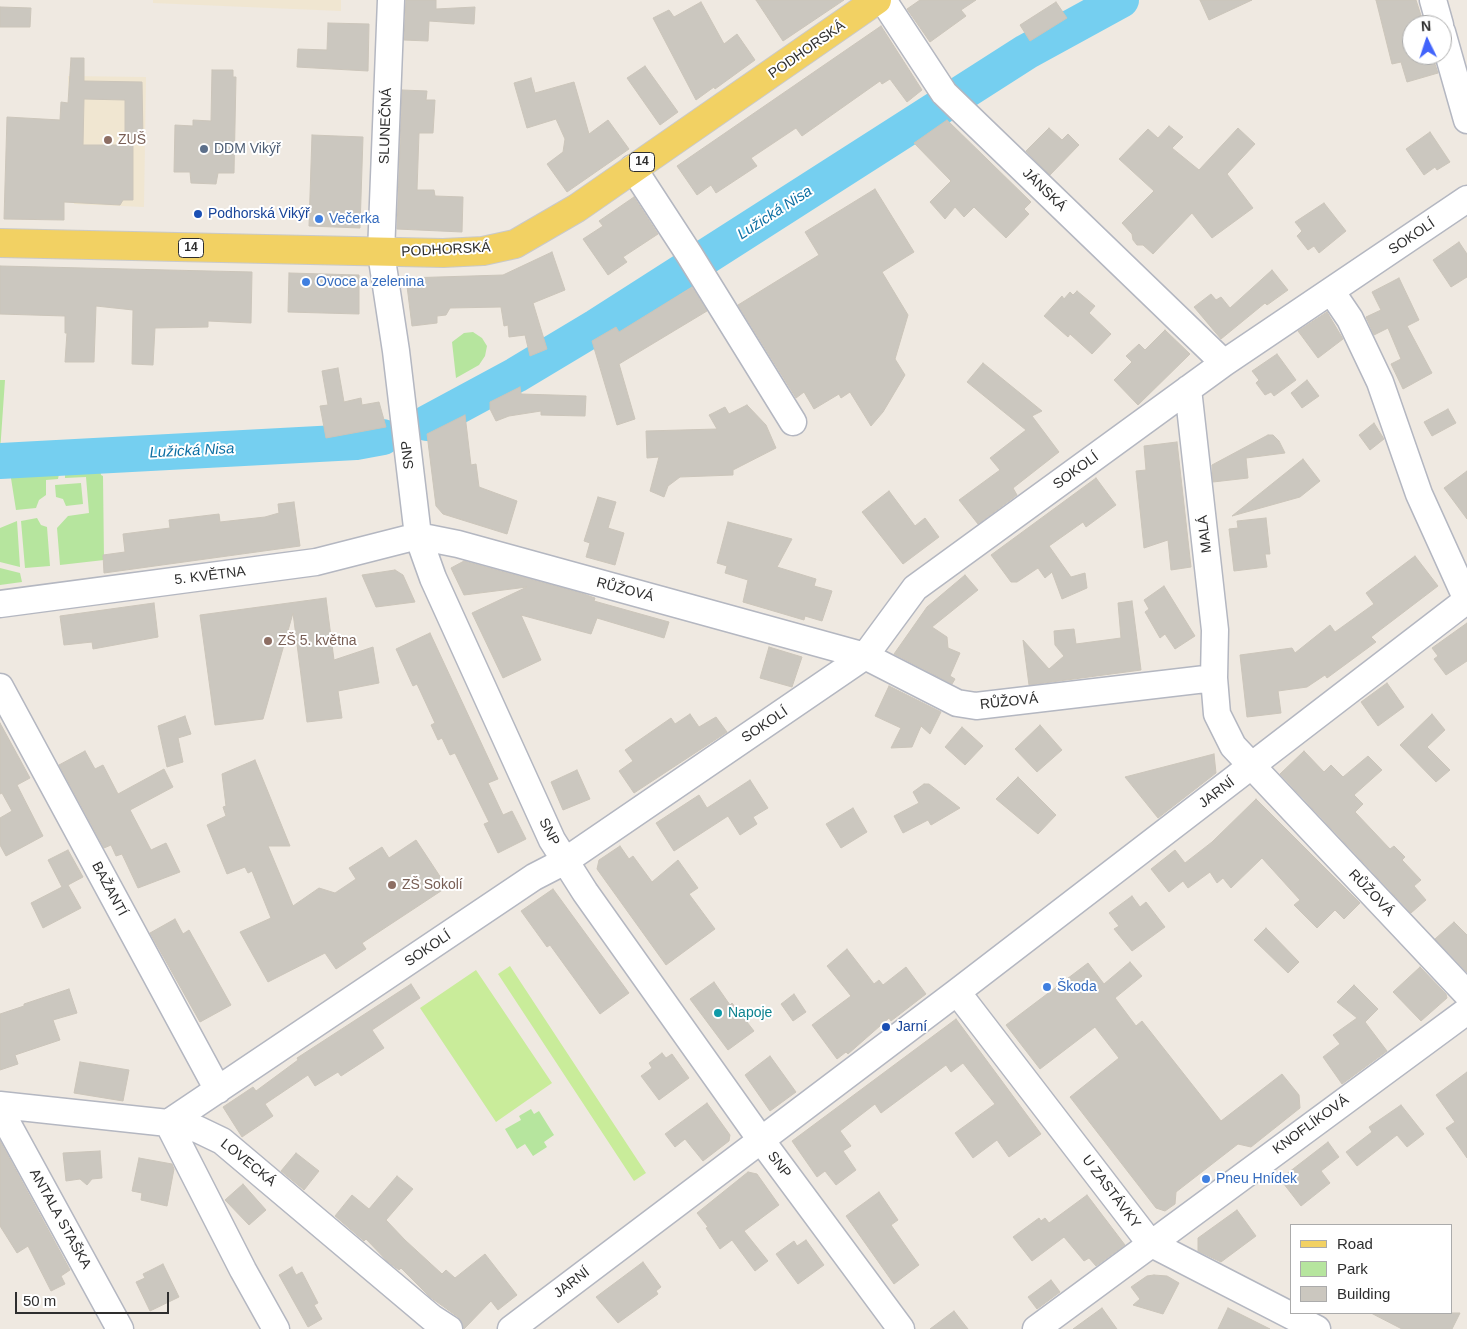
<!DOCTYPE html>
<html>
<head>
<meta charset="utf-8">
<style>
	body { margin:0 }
	#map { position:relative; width:1467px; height:1329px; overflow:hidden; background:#efe9e1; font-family:Helvetica,sans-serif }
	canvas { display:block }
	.legend { position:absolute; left:1290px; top:1224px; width:162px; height:90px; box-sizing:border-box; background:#fff; border:1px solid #ababab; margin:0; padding:6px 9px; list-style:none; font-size:15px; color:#2e2e2e }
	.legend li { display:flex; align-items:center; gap:10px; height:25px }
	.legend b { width:25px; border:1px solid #ababab }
	.north { position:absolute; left:1402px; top:15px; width:50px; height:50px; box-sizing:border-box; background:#fff; border:1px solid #ababab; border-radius:50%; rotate:356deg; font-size:14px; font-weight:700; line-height:20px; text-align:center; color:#2e2e2e }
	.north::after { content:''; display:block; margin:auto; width:18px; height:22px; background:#4264fb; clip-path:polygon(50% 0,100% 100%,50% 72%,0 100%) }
	.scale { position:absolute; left:15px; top:1292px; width:154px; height:22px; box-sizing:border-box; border:2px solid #2e2e2e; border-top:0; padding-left:6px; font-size:15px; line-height:18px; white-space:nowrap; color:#2e2e2e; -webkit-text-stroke:4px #fff; paint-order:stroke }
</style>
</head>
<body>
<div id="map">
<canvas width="1467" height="1329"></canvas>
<ul class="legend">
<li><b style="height:6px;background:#f2d163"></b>Road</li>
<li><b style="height:14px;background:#b6e59e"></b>Park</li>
<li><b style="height:14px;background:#cbc7bf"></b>Building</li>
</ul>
<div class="north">N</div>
<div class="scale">50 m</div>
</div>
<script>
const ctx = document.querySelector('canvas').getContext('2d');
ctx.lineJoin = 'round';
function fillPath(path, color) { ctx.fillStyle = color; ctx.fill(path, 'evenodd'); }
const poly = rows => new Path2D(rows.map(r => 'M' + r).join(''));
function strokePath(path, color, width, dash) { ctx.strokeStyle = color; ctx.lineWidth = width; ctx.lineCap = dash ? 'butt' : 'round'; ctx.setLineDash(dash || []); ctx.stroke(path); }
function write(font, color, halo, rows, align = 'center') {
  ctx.font = font + ' Helvetica,sans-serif'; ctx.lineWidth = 4; ctx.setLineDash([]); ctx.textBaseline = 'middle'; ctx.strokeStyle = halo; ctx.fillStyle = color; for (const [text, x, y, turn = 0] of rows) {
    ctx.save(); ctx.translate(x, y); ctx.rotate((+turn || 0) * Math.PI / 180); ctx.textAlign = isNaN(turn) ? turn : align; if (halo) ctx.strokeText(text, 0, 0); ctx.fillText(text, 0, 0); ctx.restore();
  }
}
const education = poly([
	[153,0,341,0,341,11,153,3],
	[68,76,146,77,144,207,74,204]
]);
const green = poly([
	[473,332,482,338,487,346,485,356,479,365,456,378,452,342,464,333],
	[0,380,5,380,0,452],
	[100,466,101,475,103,476,104,560,60,565,57,528,68,516,89,513,86,477,65,478,65,468],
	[60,469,58,479,46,480,46,495,39,500,36,508,16,510,10,472],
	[81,483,83,504,66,506,63,499,56,497,55,485],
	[37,518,41,525,47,527,50,566,25,568,21,521],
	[17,521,20,567,0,562,0,528],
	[0,568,20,573,22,582,0,585],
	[531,1109,534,1114,539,1111,554,1135,544,1142,547,1147,533,1156,525,1144,517,1149,505,1129,521,1120,519,1116]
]);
const pitch = poly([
	[510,966,646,1173,634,1181,498,974],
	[476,970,552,1083,496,1122,420,1008]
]);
const river = poly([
	[427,423,516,375,596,327,1026,52,1121,0],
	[0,461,356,442,383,437]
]);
const building = poly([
	[406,0,436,0,436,9,475,7,474,24,429,21,428,41,404,40,406,0],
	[756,0,844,0,783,41,756,0],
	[920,0,976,0,961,10,966,16,930,42,907,9,920,0],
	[1200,0,1252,0,1209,20,1200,0],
	[1376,0,1416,0,1424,25,1412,25,1412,55,1432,55,1438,73,1407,82,1401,62,1392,64,1376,0],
	[701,2,724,44,737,34,755,60,715,89,714,87,696,100,653,18,669,10,674,17,701,2],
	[1056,2,1067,18,1030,41,1020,25,1056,2],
	[0,7,31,8,30,27,0,27,0,7],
	[328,23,369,24,368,71,297,67,298,49,327,50,328,23],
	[881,26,922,90,907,102,890,79,882,84,880,81,802,136,796,128,751,158,757,166,716,193,711,185,697,195,677,166,881,26],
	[71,58,84,58,84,81,142,82,143,140,125,140,125,100,84,99,83,145,133,145,133,200,123,200,120,205,64,202,64,220,4,219,7,117,60,120,61,102,68,103,71,58],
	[645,66,678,112,660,125,627,78,645,66],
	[212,70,233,70,233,77,236,77,234,173,218,173,216,184,191,183,190,172,174,172,175,125,193,126,193,120,211,121,212,70],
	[531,78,535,93,574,82,589,134,608,120,629,149,567,192,547,164,563,152,565,139,556,119,527,128,514,83,531,78],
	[402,90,427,91,426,100,435,100,433,133,419,133,417,190,434,190,435,196,463,197,462,232,397,229,402,90],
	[947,120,1031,202,1024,209,1029,214,1006,238,974,207,964,217,955,207,945,219,930,202,951,181,914,143,947,120],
	[1169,126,1183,137,1172,148,1199,170,1238,128,1255,144,1227,174,1253,208,1212,238,1192,213,1153,254,1143,245,1137,245,1133,240,1132,234,1122,223,1154,191,1119,159,1148,129,1158,138,1169,126],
	[1049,128,1062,140,1068,134,1079,145,1050,175,1026,151,1049,128],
	[1430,132,1450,162,1437,170,1435,167,1424,175,1406,149,1430,132],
	[312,135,363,137,360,228,309,226,312,135],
	[875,189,914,252,882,272,908,315,895,359,905,375,883,412,871,426,850,392,841,398,839,394,814,409,804,392,796,398,738,305,819,255,805,232,875,189],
	[634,197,658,234,623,257,627,262,608,275,583,239,603,226,599,221,634,197],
	[1324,203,1346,231,1319,253,1314,246,1308,250,1297,236,1302,231,1295,222,1324,203],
	[1459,242,1467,254,1467,277,1451,287,1433,260,1459,242],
	[552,252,565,290,533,303,547,349,530,356,525,335,509,337,508,325,504,326,501,307,450,308,446,315,437,316,437,323,412,326,406,278,503,275,552,252],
	[0,266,252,272,251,323,208,321,208,327,155,328,153,365,132,364,133,310,96,306,94,362,65,362,67,333,65,333,65,316,0,314,0,266],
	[1272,270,1288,290,1267,305,1265,303,1221,339,1194,307,1211,294,1216,300,1221,297,1230,308,1272,270],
	[289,273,359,275,359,314,288,312,289,273],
	[1399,278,1419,320,1407,326,1432,373,1403,389,1391,364,1401,359,1388,328,1374,335,1366,317,1381,310,1372,292,1399,278],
	[692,287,707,311,619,364,635,419,617,425,592,341,616,327,619,332,692,287],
	[1077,291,1095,306,1089,313,1111,334,1092,354,1070,334,1068,337,1044,316,1062,296,1064,299,1070,292,1073,295,1077,291],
	[1327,312,1343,339,1318,358,1298,331,1327,312],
	[1165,330,1190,354,1138,405,1114,380,1132,362,1126,356,1139,344,1145,350,1165,330],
	[1277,354,1296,380,1274,396,1271,392,1265,395,1256,383,1259,380,1252,371,1277,354],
	[983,363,1042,411,1032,416,1059,452,1013,488,1017,495,978,524,959,500,1000,470,990,458,1026,430,967,382,983,363],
	[338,368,344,402,361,398,362,405,379,402,386,427,326,438,320,406,328,405,322,371,338,368],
	[1307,380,1319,396,1302,408,1291,393,1307,380],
	[520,387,521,394,586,396,585,416,541,415,541,411,509,416,496,421,490,409,490,402,520,387],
	[747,405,766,425,776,448,733,470,733,475,680,477,668,486,664,497,650,491,659,457,647,458,646,431,717,429,709,415,725,407,729,414,747,405],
	[1448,409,1456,423,1432,436,1424,422,1448,409],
	[465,415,471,465,476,464,479,487,517,501,507,534,443,514,436,506,427,434,465,415],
	[1374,423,1384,439,1370,450,1359,435,1374,423],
	[1268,435,1273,435,1279,441,1285,453,1246,458,1248,478,1213,482,1212,465,1268,435],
	[1177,442,1191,567,1171,570,1168,540,1144,548,1136,471,1146,470,1144,446,1177,442],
	[1303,459,1320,481,1300,497,1232,516,1303,459],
	[1467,471,1467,519,1444,488,1467,471],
	[1096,478,1116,505,1086,527,1083,522,1049,546,1071,577,1085,573,1087,588,1062,599,1052,572,1045,578,1038,568,1017,582,1011,582,991,555,1096,478],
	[889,491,915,526,925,518,939,537,903,564,862,512,889,491],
	[598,497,616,502,608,528,624,533,615,565,586,557,590,543,584,541,598,497],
	[294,502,300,546,104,573,103,555,125,552,123,534,170,528,169,520,219,514,220,522,265,517,279,513,278,504,294,502],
	[1266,518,1270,554,1265,554,1267,567,1234,571,1229,529,1238,528,1237,521,1266,518],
	[728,522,792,539,777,567,816,579,814,586,832,591,822,621,805,616,804,620,743,602,748,580,725,573,727,566,717,563,728,522],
	[1415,556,1438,586,1371,637,1376,642,1327,678,1325,675,1307,687,1278,691,1281,713,1247,717,1240,655,1292,648,1295,653,1330,625,1335,632,1374,604,1366,593,1415,556],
	[464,561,581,593,595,598,594,601,669,622,664,638,597,618,591,634,521,615,541,660,503,678,472,613,527,587,464,595,451,568,464,561],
	[395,570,403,575,415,602,376,607,362,575,395,570],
	[965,575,978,590,932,627,947,637,948,648,960,653,950,676,955,679,952,684,894,654,927,607,965,575],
	[1164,586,1195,636,1175,649,1165,634,1160,638,1145,612,1149,609,1144,600,1164,586],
	[326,598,334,660,373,647,379,683,338,691,342,718,307,722,293,613,263,719,215,725,200,615,326,598],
	[1132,601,1141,670,1029,685,1023,640,1049,669,1064,656,1055,645,1054,631,1074,629,1076,644,1121,638,1118,603,1132,601],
	[154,603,158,637,93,649,92,642,64,645,60,616,154,603],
	[1467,623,1467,661,1446,675,1434,659,1438,656,1432,648,1467,623],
	[430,633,498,779,488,783,503,815,512,811,526,839,498,853,484,824,489,822,455,753,450,755,442,738,438,740,431,725,435,723,417,684,413,686,396,649,430,633],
	[769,647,802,657,792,687,760,678,769,647],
	[1387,683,1404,707,1378,726,1361,702,1387,683],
	[889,686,941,712,930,734,921,726,912,747,891,748,901,728,875,716,889,686],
	[690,714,699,727,716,717,727,732,634,793,619,771,633,761,625,750,671,718,675,724,690,714],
	[1432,714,1445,730,1427,747,1450,770,1436,782,1400,745,1432,714],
	[185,716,191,734,178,738,183,762,167,767,158,726,185,716],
	[0,723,30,778,17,785,43,836,6,856,0,845,0,818,12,811,2,793,0,794,0,723],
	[1040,725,1062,750,1037,772,1015,749,1040,725],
	[962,727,983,746,965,765,945,747,962,727],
	[85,751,95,769,103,765,118,794,164,769,173,787,130,810,151,850,166,843,180,872,138,888,122,854,116,856,111,845,104,848,59,765,85,751],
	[1304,751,1324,772,1331,765,1343,777,1368,756,1382,770,1354,795,1363,804,1355,812,1390,849,1394,846,1405,857,1402,860,1421,880,1414,886,1426,900,1411,913,1280,774,1304,751],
	[1214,754,1216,773,1158,818,1125,777,1214,754],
	[255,760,290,846,268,846,293,906,319,888,335,893,356,879,349,868,382,847,389,858,416,840,447,887,362,943,366,949,336,969,325,953,268,982,240,932,271,918,252,871,248,873,245,867,227,874,207,825,226,816,223,807,226,806,222,774,255,760],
	[577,770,590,799,563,810,551,782,577,770],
	[1018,777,1056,815,1038,834,996,799,1018,777],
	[750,780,768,808,753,817,757,824,740,835,728,816,674,851,656,823,699,795,707,808,750,780],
	[924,784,929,784,960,808,931,825,928,820,903,833,894,816,919,803,913,792,924,784],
	[1256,799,1360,903,1344,919,1335,910,1317,928,1294,905,1300,900,1262,858,1231,888,1223,878,1217,883,1210,872,1188,888,1183,881,1169,892,1151,869,1175,850,1185,863,1212,842,1256,799],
	[853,808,867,832,841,848,826,824,853,808],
	[620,846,629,859,633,856,652,882,678,860,698,888,689,894,715,929,666,965,597,869,599,860,620,846],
	[68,850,83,877,68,885,81,908,43,928,31,903,62,887,48,860,68,850],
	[553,889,629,993,600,1014,550,945,547,947,521,911,553,889],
	[1132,896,1140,907,1146,902,1165,927,1132,951,1114,929,1119,926,1109,913,1132,896],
	[175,919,183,934,189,930,231,1005,200,1022,150,933,175,919],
	[1454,922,1467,935,1467,972,1435,939,1454,922],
	[1266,928,1299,962,1288,973,1254,940,1266,928],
	[847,949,874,984,879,980,883,985,906,967,926,994,891,1021,889,1018,848,1054,846,1052,837,1059,812,1025,851,996,827,966,847,949],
	[1130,962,1142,976,1115,998,1136,1026,1142,1021,1221,1121,1282,1074,1299,1095,1300,1108,1251,1147,1238,1144,1176,1192,1175,1204,1165,1211,1156,1208,1070,1097,1119,1058,1095,1027,1040,1069,1006,1025,1088,963,1104,984,1130,962],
	[1420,967,1446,994,1447,998,1421,1021,1393,992,1420,967],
	[714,982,730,1005,732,1003,754,1031,728,1050,690,999,714,982],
	[411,984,420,998,372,1030,384,1048,341,1076,338,1072,315,1086,308,1075,265,1104,273,1116,242,1137,223,1107,253,1087,256,1091,298,1060,297,1058,411,984],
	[1354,985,1378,1009,1365,1022,1387,1051,1342,1084,1323,1057,1340,1044,1333,1035,1357,1018,1337,1002,1354,985],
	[69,989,77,1013,53,1020,60,1040,15,1055,18,1064,0,1070,0,1014,24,1006,24,1004,69,989],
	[794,994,806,1012,793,1021,781,1004,794,994],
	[956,1019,1041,1134,1009,1157,997,1140,973,1158,955,1133,995,1104,963,1063,951,1072,946,1065,881,1113,875,1104,840,1131,851,1146,843,1151,856,1170,836,1185,825,1171,817,1177,792,1141,956,1019],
	[662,1053,666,1058,672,1054,689,1078,659,1100,641,1076,652,1068,649,1063,662,1053],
	[770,1056,796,1092,770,1111,745,1075,770,1056],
	[80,1062,129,1070,123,1101,74,1093,80,1062],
	[1467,1072,1467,1158,1446,1128,1455,1122,1436,1095,1467,1072],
	[707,1103,730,1135,729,1141,703,1161,685,1139,675,1147,665,1134,707,1103],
	[1401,1105,1424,1134,1407,1147,1397,1135,1357,1166,1346,1152,1372,1132,1369,1127,1401,1105],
	[0,1141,70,1270,61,1276,65,1284,51,1291,28,1246,17,1253,0,1226,0,1141],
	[1328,1142,1339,1157,1321,1171,1330,1183,1301,1206,1280,1179,1328,1142],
	[100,1151,102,1178,92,1179,87,1185,80,1179,66,1181,63,1153,100,1151],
	[296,1153,319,1171,304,1190,281,1171,296,1153],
	[139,1158,172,1164,174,1169,167,1206,141,1200,142,1193,132,1191,139,1158],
	[748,1172,757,1174,779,1205,744,1231,768,1261,755,1271,732,1240,720,1249,706,1228,708,1227,697,1213,748,1172],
	[397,1176,413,1189,386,1220,405,1240,442,1274,446,1270,455,1278,485,1254,517,1295,498,1310,491,1301,464,1329,458,1317,430,1297,401,1268,399,1270,388,1262,366,1239,364,1241,335,1216,352,1195,369,1209,397,1176],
	[243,1184,266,1210,249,1225,225,1200,243,1184],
	[879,1192,898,1220,891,1225,919,1265,894,1284,846,1216,879,1192],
	[1087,1195,1125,1245,1096,1266,1089,1258,1084,1261,1064,1237,1032,1261,1013,1237,1039,1218,1041,1221,1045,1218,1049,1223,1087,1195],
	[1237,1210,1256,1236,1221,1262,1198,1251,1198,1238,1237,1210],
	[806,1240,824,1265,798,1284,776,1254,794,1241,797,1246,806,1240],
	[643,1262,661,1287,656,1291,658,1294,618,1323,596,1297,643,1262],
	[163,1264,179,1297,150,1311,136,1282,145,1278,143,1274,163,1264],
	[292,1267,296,1275,302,1272,318,1303,314,1305,322,1319,308,1327,279,1275,292,1267],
	[1154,1275,1167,1276,1179,1283,1163,1314,1133,1305,1140,1299,1131,1287,1147,1276,1154,1275],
	[1051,1280,1060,1292,1037,1309,1028,1297,1051,1280],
	[1102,1308,1117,1329,1073,1329,1102,1308],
	[1228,1308,1270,1329,1218,1329,1228,1308],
	[954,1311,968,1329,930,1329,954,1311],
	[1371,1313,1460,1313,1452,1329,1402,1329,1371,1313]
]);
const minor = poly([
	[391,0,381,253,396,351,418,536,433,578,552,840,585,892,761,1140,901,1329],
	[883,0,944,93,1224,363],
	[1433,0,1440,25],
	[1442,32,1467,120],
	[633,168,689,254,793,422],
	[1331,291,1350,319,1380,382,1419,494,1467,600],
	[1188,389,1215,630,1214,678],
	[0,604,316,562,418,536,458,544,865,656,957,703,976,706,1214,678,1217,714,1233,746,1467,994],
	[0,687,218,1090],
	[957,992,1150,1243,1317,1329],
	[0,1105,168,1123,197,1129,222,1141,432,1318,449,1329],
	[0,1110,120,1329],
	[168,1123,534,877,565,861,865,656,915,588,1224,363,1467,199],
	[168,1123,243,1270,276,1329],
	[511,1329,957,992,1467,600],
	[1036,1329,1467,1011]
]);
const major = poly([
	[0,243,443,253,483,251,515,244,577,208,877,0]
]);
const markers = [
	[108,140,5,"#8d6e63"],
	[204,149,5,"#5c6f8a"],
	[198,214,5,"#1a4fb4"],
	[319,219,5,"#3f7fe0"],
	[306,282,5,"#3f7fe0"],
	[268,641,5,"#8d6e63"],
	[392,885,5,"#8d6e63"],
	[1047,987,5,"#3f7fe0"],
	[718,1013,5,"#0f9aa8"],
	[886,1027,5,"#1a4fb4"],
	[1206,1179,5,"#3f7fe0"]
];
const shields = [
	[642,162,25],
	[191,248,25]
];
const shieldNames = [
	["14",642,162],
	["14",191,248]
];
const streetNames = [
	["PODHORSKÁ",807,50,-35],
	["SLUNEČNÁ",386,126,-88],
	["JÁNSKÁ",1044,190,44],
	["SOKOLÍ",1412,237,-34],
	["PODHORSKÁ",446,250,-3],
	["SNP",408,455,-97],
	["SOKOLÍ",1076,471,-36],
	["MALÁ",1205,534,-97],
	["5. KVĚTNA",210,576,-7],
	["RŮŽOVÁ",625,590,15],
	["RŮŽOVÁ",1009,702,-6],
	["SOKOLÍ",765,725,-34],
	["JARNÍ",1217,793,-37],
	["SNP",549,832,63],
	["BAŽANTÍ",109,889,62],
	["RŮŽOVÁ",1371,893,46],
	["SOKOLÍ",428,949,-34],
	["KNOFLÍKOVÁ",1311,1125,-36],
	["LOVECKÁ",248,1163,39],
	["SNP",779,1165,53],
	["U ZASTÁVKY",1111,1192,53],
	["ANTALA STAŠKA",60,1219,61],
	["JARNÍ",572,1283,-37]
];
const educationNames = [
	["ZUŠ",118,140],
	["ZŠ 5. května",278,641],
	["ZŠ Sokolí",402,885]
];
const serviceNames = [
	["DDM Vikýř",214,149]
];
const transitNames = [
	["Podhorská Vikýř",208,214],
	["Jarní",896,1027]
];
const shopNames = [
	["Večerka",329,219],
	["Ovoce a zelenina",316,282],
	["Škoda",1057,987],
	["Pneu Hnídek",1216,1179]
];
const cultureNames = [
	["Napoje",728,1013]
];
const waterNames = [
	["Lužická Nisa",775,213,-33],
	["Lužická Nisa",192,451,-3]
];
fillPath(education, '#f0e6d1');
fillPath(green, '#b6e59e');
fillPath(pitch, '#c9ec9a');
strokePath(river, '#75cff0', 36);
fillPath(building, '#cbc7bf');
strokePath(building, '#cbc5ba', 1);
strokePath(minor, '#b4b7c1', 29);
strokePath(major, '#c9c9c9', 30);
strokePath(minor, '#fff', 26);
strokePath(major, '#f2d163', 28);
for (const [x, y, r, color] of markers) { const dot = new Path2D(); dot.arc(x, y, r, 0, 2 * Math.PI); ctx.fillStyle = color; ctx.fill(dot); strokePath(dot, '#fff', 2); }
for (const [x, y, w] of shields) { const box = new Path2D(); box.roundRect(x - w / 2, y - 9.5, w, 19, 4); ctx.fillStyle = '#fff'; ctx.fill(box); strokePath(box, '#2e2e2e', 1); }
write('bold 12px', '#2e2e2e', null, shieldNames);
write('14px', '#2e2e2e', '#fff', streetNames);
write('14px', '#785e54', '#fff', educationNames, 'left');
write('14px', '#4e5e75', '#fff', serviceNames, 'left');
write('14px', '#164399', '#fff', transitNames, 'left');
write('14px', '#366cbe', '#fff', shopNames, 'left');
write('14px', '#0d838f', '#fff', cultureNames, 'left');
write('italic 15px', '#0d6fa3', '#fff', waterNames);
</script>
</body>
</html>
